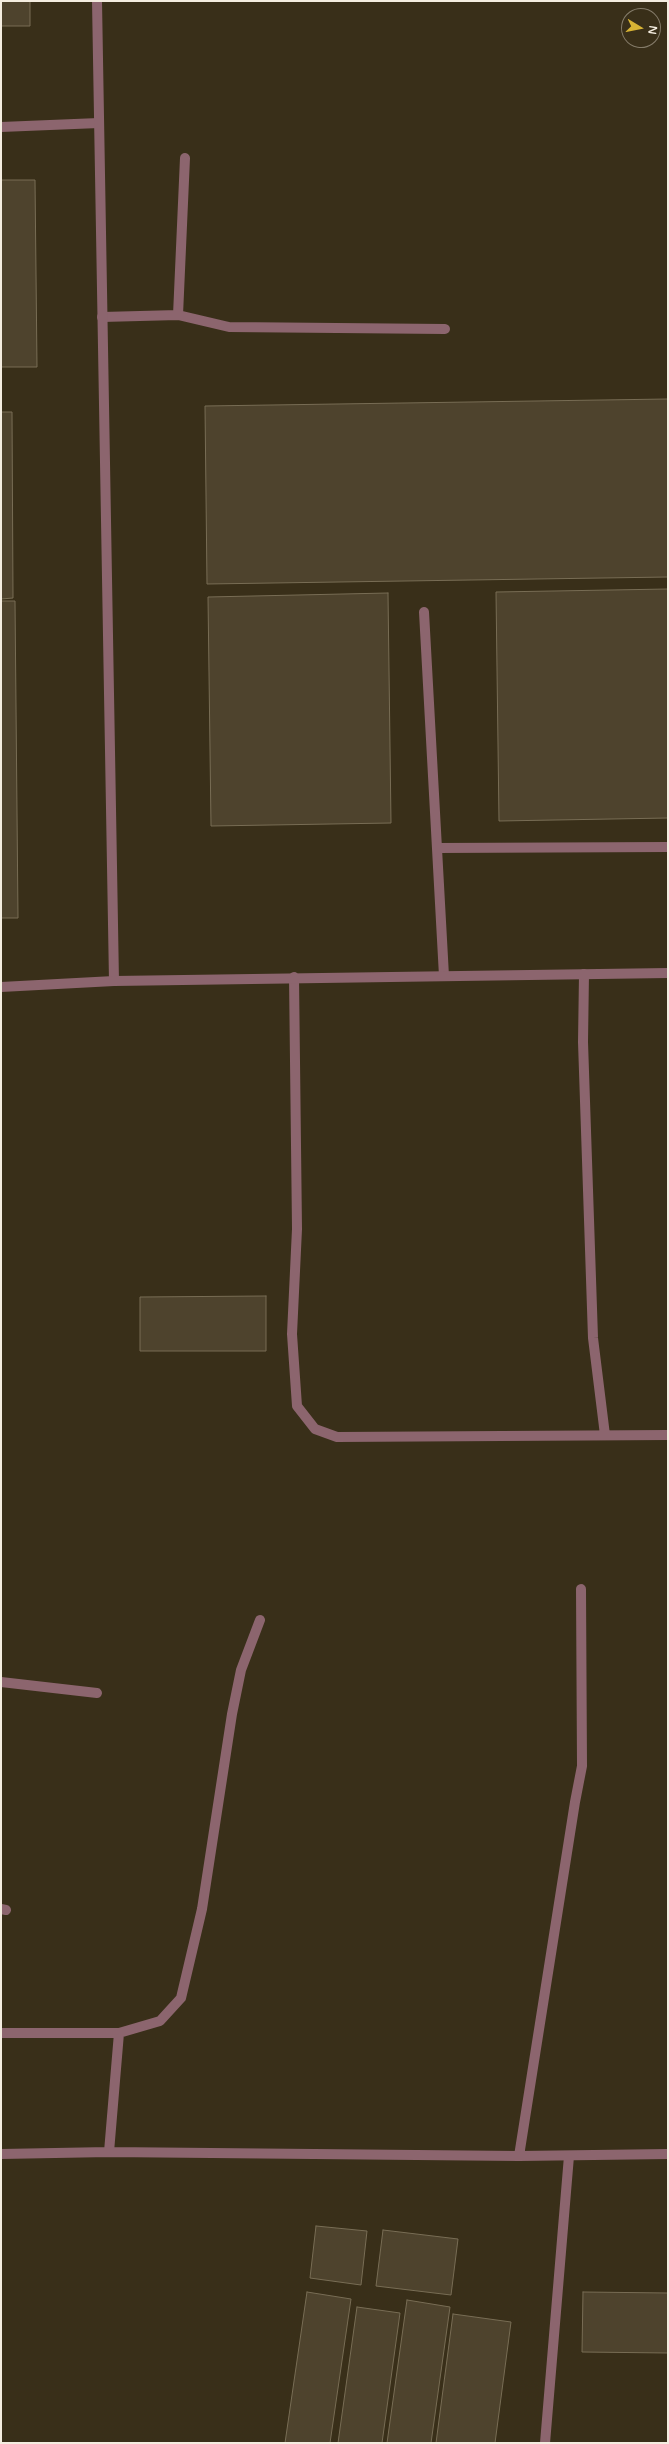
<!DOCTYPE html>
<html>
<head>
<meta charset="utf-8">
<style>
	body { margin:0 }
	#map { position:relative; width:669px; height:2444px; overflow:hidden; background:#392f19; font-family:"Varela Round",sans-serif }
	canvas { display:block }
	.frame { position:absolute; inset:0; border:2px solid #f4ede0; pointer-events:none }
	.north { position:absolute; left:621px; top:8px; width:40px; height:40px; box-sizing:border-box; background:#392f19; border:1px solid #847b69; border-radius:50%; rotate:100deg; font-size:11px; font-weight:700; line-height:16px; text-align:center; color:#f4ede0 }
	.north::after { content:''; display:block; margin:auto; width:14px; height:18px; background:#d8b434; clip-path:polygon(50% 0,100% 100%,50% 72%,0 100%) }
</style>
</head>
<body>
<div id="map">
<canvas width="669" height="2444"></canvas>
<div class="frame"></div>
<div class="north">N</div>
</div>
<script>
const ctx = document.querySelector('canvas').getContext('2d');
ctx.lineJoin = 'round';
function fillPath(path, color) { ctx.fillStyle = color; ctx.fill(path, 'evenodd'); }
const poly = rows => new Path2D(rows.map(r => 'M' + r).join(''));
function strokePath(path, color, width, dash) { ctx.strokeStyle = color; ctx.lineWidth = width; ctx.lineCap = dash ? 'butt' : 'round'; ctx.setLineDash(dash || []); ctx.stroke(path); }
const building = poly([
	[1,1,30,1,30,26,1,26,1,1],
	[1,180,35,180,37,367,1,367,1,180],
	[668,399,668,577,207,584,205,406,668,399],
	[1,412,12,412,13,598,1,599,1,412],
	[668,589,668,818,499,821,496,592,668,589],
	[388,593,391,823,211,826,208,597,388,593],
	[1,601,15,601,18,918,1,918,1,601],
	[266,1296,266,1351,140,1351,140,1297,266,1296],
	[316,2226,367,2231,361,2285,310,2278,316,2226],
	[383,2230,458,2239,451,2295,376,2286,383,2230],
	[307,2292,351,2299,330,2443,285,2443,307,2292],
	[583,2292,668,2293,668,2353,582,2352,583,2292],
	[407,2300,450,2307,431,2443,387,2443,407,2300],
	[357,2307,400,2313,382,2443,338,2443,357,2307],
	[453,2314,511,2322,495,2443,436,2443,453,2314]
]);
const service = poly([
	[1,127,99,123],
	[178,315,185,158],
	[102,317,178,315,229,327,445,329],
	[424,612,444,976],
	[437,848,668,847],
	[1,1682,97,1693],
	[1,1909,6,1910],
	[545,2443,569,2156]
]);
const minor = poly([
	[97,1,114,981],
	[584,974,583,1042,593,1338,605,1435],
	[294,977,297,1229,292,1334,297,1406,315,1429,337,1437,668,1435],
	[1,2033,119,2033],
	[109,2152,119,2033,160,2021,181,1998,202,1909,232,1714,241,1670,260,1620],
	[1,2154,109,2152,519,2156,668,2154],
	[519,2156,575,1802,582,1766,581,1589]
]);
const tertiary = poly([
	[1,987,114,981,668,973]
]);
fillPath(building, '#4e432d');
strokePath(building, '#786d55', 1);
strokePath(service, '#8c656e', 10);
strokePath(minor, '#8c656e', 10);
strokePath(tertiary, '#8c656e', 10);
</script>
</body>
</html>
